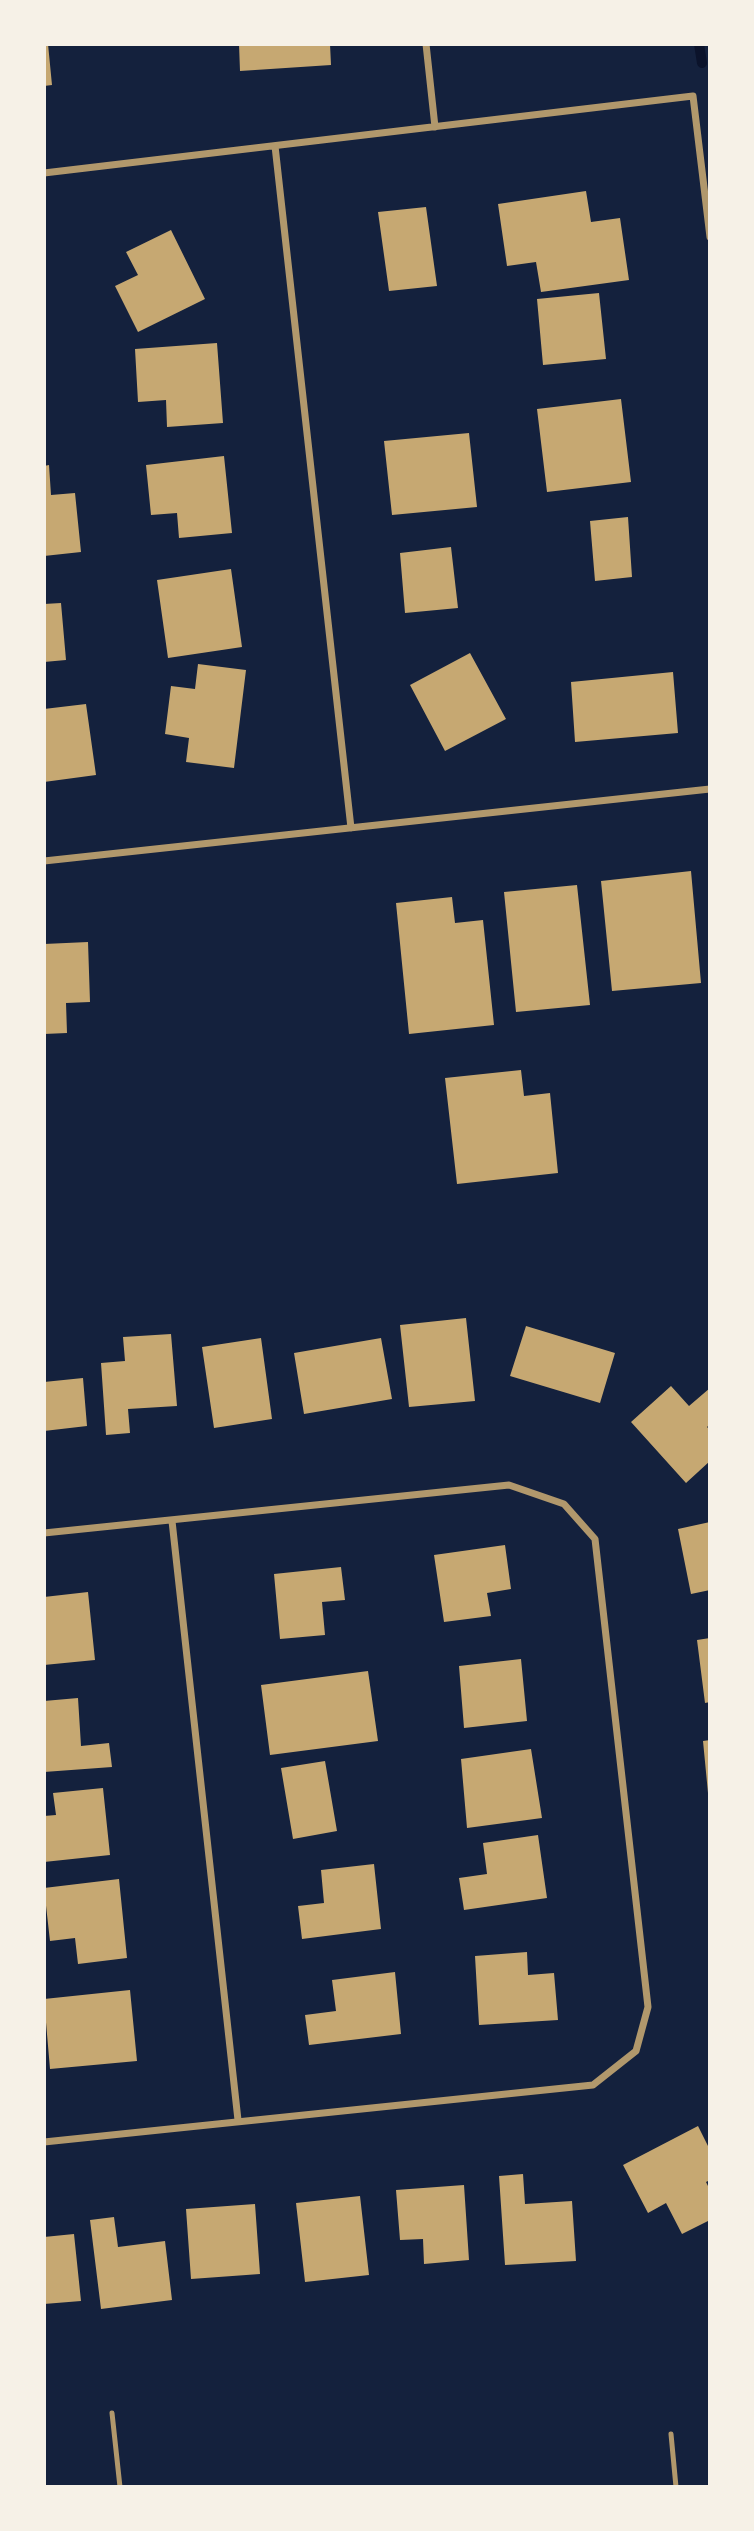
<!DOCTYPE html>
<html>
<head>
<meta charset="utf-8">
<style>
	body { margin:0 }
	#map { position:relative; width:754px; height:2531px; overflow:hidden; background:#14213d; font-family:"Roboto Condensed",sans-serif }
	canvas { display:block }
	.frame { position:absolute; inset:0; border:46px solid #f6f1e7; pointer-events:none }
</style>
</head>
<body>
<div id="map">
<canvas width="754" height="2531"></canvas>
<div class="frame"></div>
</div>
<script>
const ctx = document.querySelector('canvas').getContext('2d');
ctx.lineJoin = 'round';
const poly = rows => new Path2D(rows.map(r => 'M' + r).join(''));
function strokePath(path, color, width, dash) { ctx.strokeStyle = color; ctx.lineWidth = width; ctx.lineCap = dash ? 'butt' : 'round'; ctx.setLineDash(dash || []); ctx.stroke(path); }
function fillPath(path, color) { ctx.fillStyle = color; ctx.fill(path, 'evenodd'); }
const stream = poly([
	[699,44,702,63]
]);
const building = poly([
	[44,44,48,44,52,85,44,86],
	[239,44,330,44,331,65,240,71],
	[586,191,591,222,620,218,629,280,541,292,536,262,507,266,498,204],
	[426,207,437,286,389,291,378,212],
	[171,230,205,299,138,332,115,286,138,275,126,252],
	[599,293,606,359,543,365,537,299],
	[217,343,223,423,167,427,166,400,138,402,135,349],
	[621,399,631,482,547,492,537,409],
	[469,433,477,507,392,515,384,441],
	[224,456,232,533,179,538,177,513,151,515,146,465],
	[49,465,51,495,75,493,81,552,44,556,44,466],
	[628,517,632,577,595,581,590,521],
	[451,547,458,608,405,613,400,553],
	[231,569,242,647,168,658,157,580],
	[61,603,66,660,44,662,44,604],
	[470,653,506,719,445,751,410,685],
	[198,664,246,670,234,768,186,762,189,738,165,734,171,686,195,689],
	[673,672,678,733,575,742,571,682],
	[86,704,96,775,44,782,44,709],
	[691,871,701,983,612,991,601,881],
	[577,885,590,1005,516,1012,504,892],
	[452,897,455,923,483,920,494,1025,409,1034,396,903],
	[88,942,90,1002,66,1003,67,1033,44,1034,44,944],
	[521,1070,524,1096,550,1093,558,1173,457,1184,445,1078],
	[466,1318,475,1401,409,1407,400,1325],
	[526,1326,615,1353,600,1403,510,1376],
	[171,1334,177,1406,128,1409,130,1433,106,1435,101,1363,125,1361,123,1337],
	[261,1338,272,1419,214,1428,202,1347],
	[381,1338,392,1399,304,1414,294,1353],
	[83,1378,87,1426,44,1431,44,1382],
	[671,1386,689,1406,710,1388,710,1424,707,1427,710,1430,710,1461,686,1483,631,1422],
	[710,1522,710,1590,691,1594,678,1529],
	[505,1545,511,1589,487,1593,491,1616,444,1622,434,1555],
	[341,1567,345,1600,322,1602,325,1635,280,1639,274,1574],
	[88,1592,95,1660,44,1665,44,1597],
	[710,1638,710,1702,705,1703,697,1640],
	[521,1659,527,1721,464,1728,459,1666],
	[368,1671,378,1741,270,1755,261,1685],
	[78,1698,81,1746,109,1743,112,1767,44,1772,44,1701],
	[710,1740,710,1792,708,1793,703,1741],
	[531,1749,542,1818,467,1828,461,1759],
	[325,1761,337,1831,293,1839,281,1768],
	[103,1788,110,1855,44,1862,44,1816,56,1815,53,1793],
	[538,1835,547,1898,464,1910,459,1878,487,1874,483,1843],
	[374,1864,381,1929,302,1939,298,1906,324,1903,321,1870],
	[119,1879,127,1958,78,1964,75,1938,50,1941,44,1888],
	[527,1952,528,1975,554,1973,558,2020,479,2025,475,1956],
	[395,1972,401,2034,309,2045,305,2015,336,2011,332,1980],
	[130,1990,137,2061,50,2069,44,1999],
	[698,2126,710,2150,710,2180,706,2182,710,2190,710,2220,682,2234,666,2203,648,2213,623,2165],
	[523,2174,525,2204,572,2201,576,2261,505,2265,499,2176],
	[464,2185,469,2260,424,2264,423,2239,400,2240,396,2190],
	[360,2196,369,2275,305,2282,296,2203],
	[255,2204,260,2274,191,2279,186,2209],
	[114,2217,118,2247,165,2241,172,2300,101,2309,90,2220],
	[74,2234,81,2301,44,2304,44,2237]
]);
const service = poly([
	[112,2413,120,2487],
	[671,2434,676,2487]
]);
const minor = poly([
	[426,44,435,127],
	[275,146,351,828],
	[44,173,693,96,710,237],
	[44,861,710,789],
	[172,1521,238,2120],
	[44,1533,509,1485,564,1504,595,1539,648,2007,636,2051,593,2085,44,2142]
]);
strokePath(stream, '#0b132b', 10);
fillPath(building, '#c6a872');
strokePath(service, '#b1986c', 5);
strokePath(minor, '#b1986c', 7);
</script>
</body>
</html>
